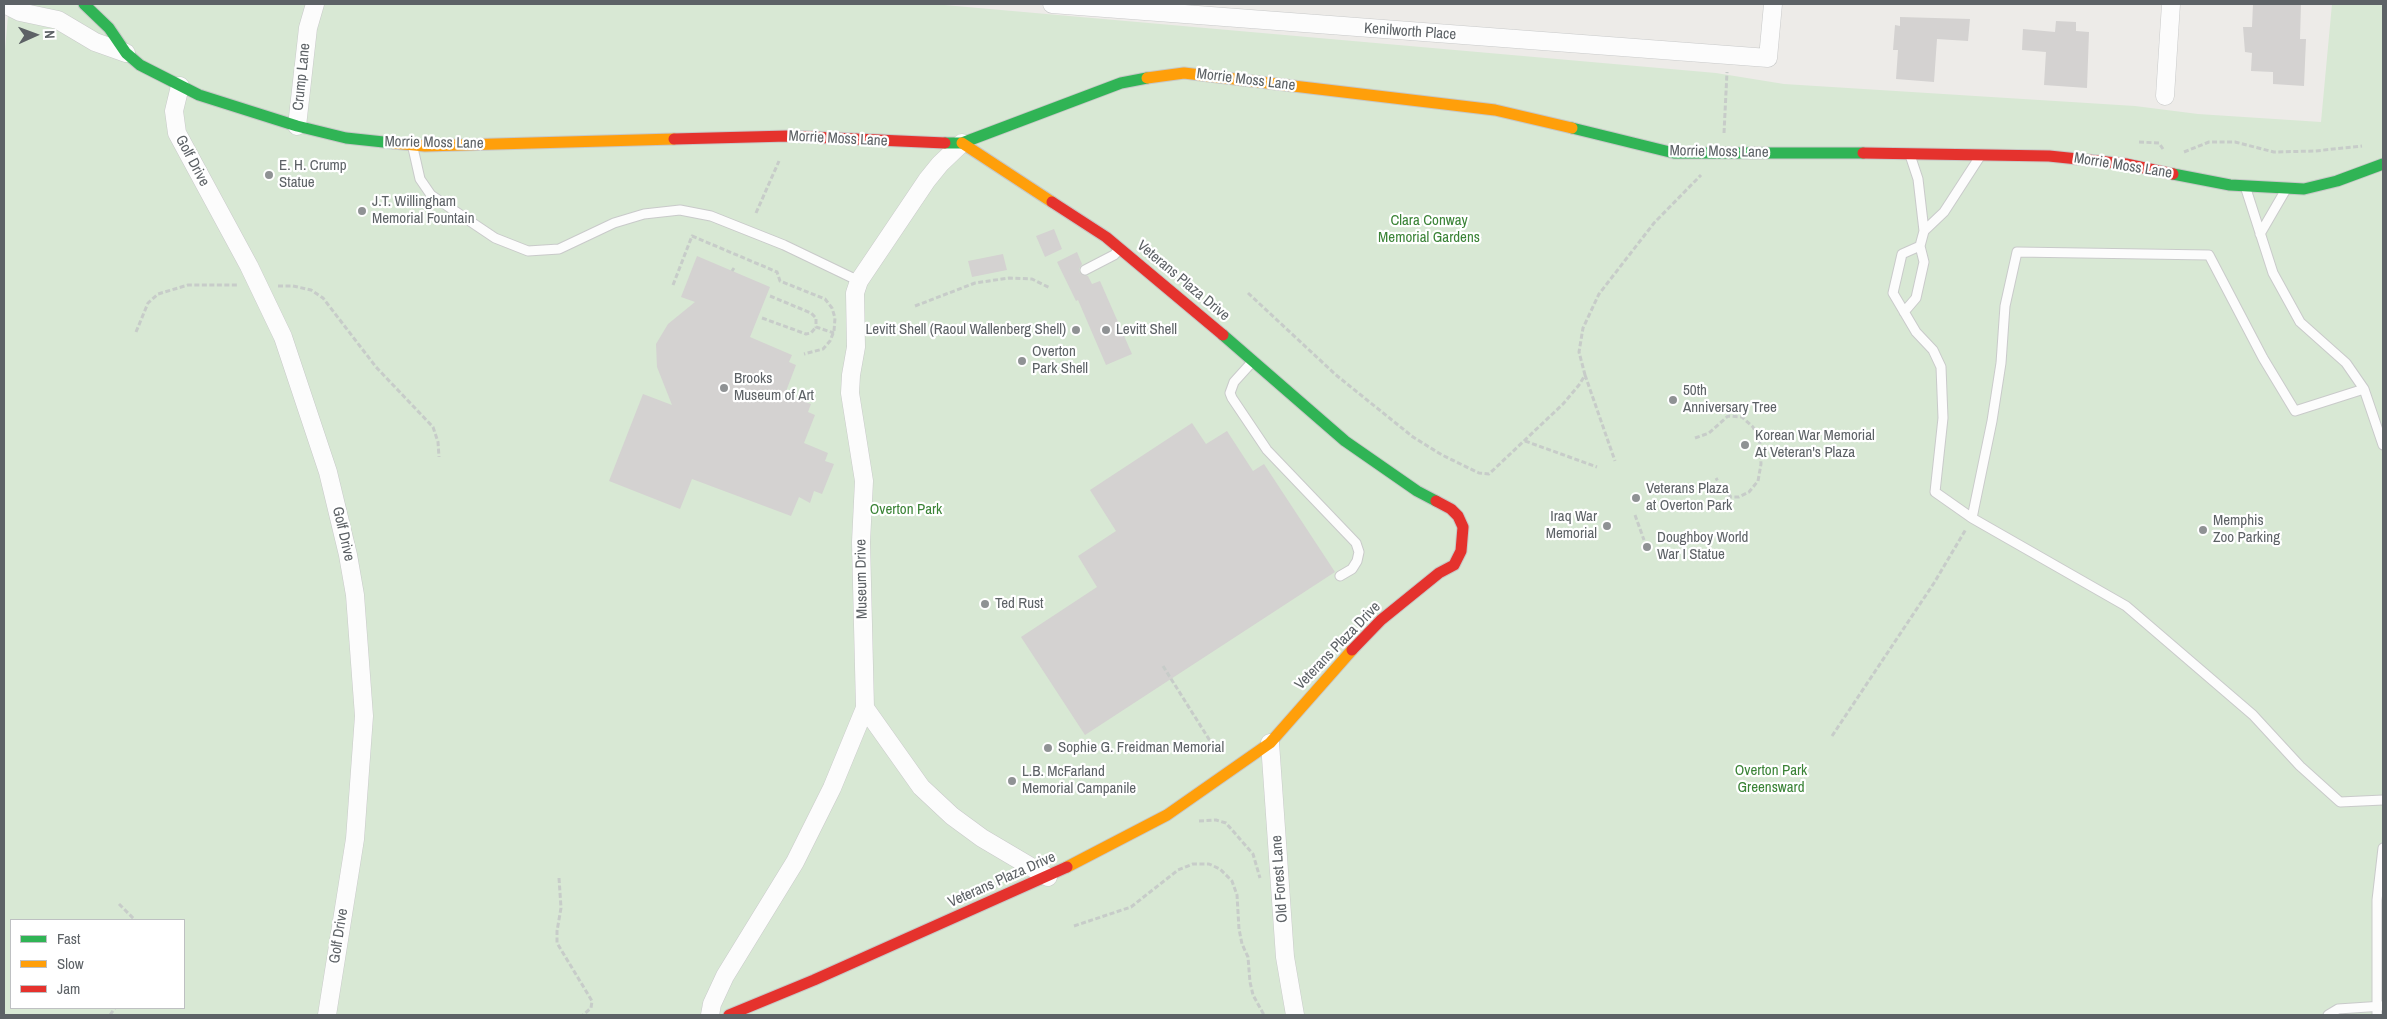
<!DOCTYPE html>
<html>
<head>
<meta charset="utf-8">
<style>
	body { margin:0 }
	#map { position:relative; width:2387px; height:1019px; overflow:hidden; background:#edebe8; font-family:"Archivo Narrow",sans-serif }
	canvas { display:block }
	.frame { position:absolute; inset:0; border:5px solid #5d6266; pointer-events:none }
	.legend { position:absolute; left:10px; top:919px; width:175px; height:90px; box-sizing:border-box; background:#fff; border:1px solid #bec0c2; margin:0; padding:6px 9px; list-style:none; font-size:15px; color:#5d6266 }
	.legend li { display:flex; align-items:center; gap:10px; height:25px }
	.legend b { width:25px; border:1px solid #bec0c2 }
	.north { position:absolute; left:10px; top:10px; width:50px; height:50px; -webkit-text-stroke:4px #fff; paint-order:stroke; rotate:88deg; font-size:14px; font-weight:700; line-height:20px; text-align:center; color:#5d6266 }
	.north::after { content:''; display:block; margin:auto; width:18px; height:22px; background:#5d6266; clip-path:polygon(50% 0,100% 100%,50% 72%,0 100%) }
</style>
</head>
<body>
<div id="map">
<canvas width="2387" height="1019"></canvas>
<div class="frame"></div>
<ul class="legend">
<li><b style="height:6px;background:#30b455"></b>Fast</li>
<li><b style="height:6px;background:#ff9f0a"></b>Slow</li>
<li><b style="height:6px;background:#e5322d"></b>Jam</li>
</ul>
<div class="north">N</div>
</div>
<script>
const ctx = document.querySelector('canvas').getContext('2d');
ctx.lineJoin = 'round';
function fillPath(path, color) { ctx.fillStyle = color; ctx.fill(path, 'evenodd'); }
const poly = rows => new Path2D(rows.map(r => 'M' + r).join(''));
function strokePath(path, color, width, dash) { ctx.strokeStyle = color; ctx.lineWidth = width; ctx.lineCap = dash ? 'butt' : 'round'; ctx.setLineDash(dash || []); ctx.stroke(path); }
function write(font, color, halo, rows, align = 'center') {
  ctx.font = font + ' "Archivo Narrow",sans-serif'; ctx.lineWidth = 4.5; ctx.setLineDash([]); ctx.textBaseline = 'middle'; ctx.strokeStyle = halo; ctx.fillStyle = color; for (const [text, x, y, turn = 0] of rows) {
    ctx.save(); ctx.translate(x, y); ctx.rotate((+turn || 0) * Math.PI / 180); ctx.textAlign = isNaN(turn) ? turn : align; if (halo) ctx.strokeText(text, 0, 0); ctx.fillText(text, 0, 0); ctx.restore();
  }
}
const green = poly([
	[9,4,933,4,1716,73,1784,84,2135,106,2198,114,2321,122,2332,4,2383,4,2383,1015,4,1015,4,62],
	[11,920,184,920,184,1008,11,1008]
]);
const building = poly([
	[2253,4,2301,4,2300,39,2306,39,2304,86,2273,84,2273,72,2251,71,2252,53,2245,52,2243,27,2252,27],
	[1900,17,1970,19,1968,41,1937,39,1934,82,1896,79,1898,50,1893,50,1895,25,1900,26],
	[2056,21,2076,22,2076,31,2089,32,2087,88,2044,85,2046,52,2022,50,2023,29,2055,32],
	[1054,229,1062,249,1045,257,1036,236],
	[1077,252,1082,264,1079,269,1080,273,1088,276,1092,284,1100,281,1132,354,1106,365,1078,300,1076,301,1057,262],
	[1003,254,1007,270,972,277,968,261],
	[697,256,770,287,750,337,792,355,789,362,796,365,785,394,811,404,808,412,815,415,804,443,828,453,825,461,834,464,822,494,814,491,810,503,799,497,791,516,692,479,680,509,609,481,643,394,672,405,657,367,656,344,668,324,695,302,681,297],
	[1192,423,1206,444,1227,431,1253,471,1264,464,1335,572,1085,735,1021,637,1097,587,1078,556,1116,531,1090,490]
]);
const path = poly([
	[1724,133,1727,72],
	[2139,142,2159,143,2163,149],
	[2184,152,2209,142,2235,142,2274,152,2315,151,2362,146],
	[756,213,779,161],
	[732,271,734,268],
	[673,285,692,236,777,272,780,281,825,299,832,308,835,318,834,331,830,341,823,349,804,354],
	[278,286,293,286,311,290,323,298,376,367,433,427,438,442,439,457],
	[1248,293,1336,375,1413,437,1442,455,1479,473,1489,474,1563,404,1579,385,1585,375,1579,352,1583,328,1599,294,1654,223,1701,175],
	[770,296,811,313,816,318,816,327,834,333],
	[915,306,975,283,1009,278,1032,279,1050,288],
	[762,318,806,334,811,333,816,327],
	[136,332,148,303,158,294,188,285,239,285],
	[1585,375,1615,461],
	[1695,438,1709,433,1728,416,1742,417,1753,427,1760,443,1761,464,1758,481,1749,492,1739,497,1731,497,1721,487,1716,478],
	[1525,441,1597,467],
	[1635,515,1644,540],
	[1163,666,1217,752],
	[1832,736,1934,583,1966,529],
	[1199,821,1216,820,1226,823,1253,854,1260,878],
	[559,878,561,908,557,931,557,943,592,1001,591,1008,583,1015],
	[119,904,135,920],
	[1074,926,1131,907,1178,870,1193,864,1209,864,1220,869,1232,881,1237,895,1239,929,1242,944,1248,957,1250,982,1253,995,1264,1015],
	[110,1015,115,1008]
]);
const lane = poly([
	[413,148,420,179,431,195,495,238,528,251,559,249,614,223,644,214,680,210,711,216,784,245,859,281],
	[2246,189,2273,273,2300,322,2346,363,2364,389],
	[1924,231,1944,212,1979,158],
	[2260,234,2285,191],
	[1920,246,1902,254,1893,293,1916,332,1933,350,1941,367,1943,418,1935,492,1972,518,2126,606,2253,715,2300,766,2340,802,2383,800],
	[1085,270,1114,255,1119,250],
	[1904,312,1916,298,1924,262,1920,246,1924,231,1918,179,1910,155],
	[1253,361,1234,382,1230,393,1232,398,1267,450,1356,543,1359,552,1357,561,1352,569,1340,576],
	[1972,518,1992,421,2001,363,2005,306,2017,252,2209,255,2263,358,2295,411,2364,389,2383,445],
	[2328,1015,2338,1009,2383,1006],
	[2377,1015,2377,900,2383,848]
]);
const street = poly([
	[4,4,20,12,58,20,95,42,126,53],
	[1052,4,1768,58,1773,4],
	[180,86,174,111,177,133,249,266,283,337,328,472,348,555,355,595,364,716,355,839,327,1015],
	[2165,96,2171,4],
	[297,126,308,28,315,4],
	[865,708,921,787,952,816,982,838,1048,877],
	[1270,743,1285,957,1295,1015],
	[710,1015,712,1004,725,976,795,862,832,788,865,708,861,542,864,481,850,393,851,375,856,347,855,293,859,281,927,180,940,164,962,143]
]);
const fast = poly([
	[84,4,109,28,126,53,140,65,199,95,297,126,346,138,393,143],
	[1572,128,1674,153,1863,153],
	[945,143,962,143,1121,83,1147,78],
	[2173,174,2230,185,2304,189,2337,181,2383,164],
	[1223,335,1345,441,1417,491,1436,501]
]);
const slow = poly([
	[1147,78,1184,73,1495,110,1572,128],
	[393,143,425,146,674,139],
	[962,143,1052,202],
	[1067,867,1167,815,1270,743,1352,650]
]);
const jam = poly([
	[674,139,788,136,945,143],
	[1863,153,2049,156,2126,164,2173,174],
	[1052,202,1106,237,1223,335],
	[1352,650,1381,620,1439,573,1454,565,1461,551,1463,527,1458,516,1451,509,1436,501],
	[729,1015,814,980,1067,867]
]);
const markers = [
	[269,175,5,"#8f9294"],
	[362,211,5,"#8f9294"],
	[1076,330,5,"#8f9294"],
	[1106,330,5,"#8f9294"],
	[1022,361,5,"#8f9294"],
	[724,388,5,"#8f9294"],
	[1673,400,5,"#8f9294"],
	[1745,445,5,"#8f9294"],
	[1636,498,5,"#8f9294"],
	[1607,526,5,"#8f9294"],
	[2203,530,5,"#8f9294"],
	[1647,547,5,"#8f9294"],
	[985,604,5,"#8f9294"],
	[1048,748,5,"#8f9294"],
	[1012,781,5,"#8f9294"]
];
const streetNames = [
	["Kenilworth Place",1410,32,4],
	["Crump Lane",302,77,-84],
	["Morrie Moss Lane",1246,80,7],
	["Morrie Moss Lane",838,139,3],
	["Morrie Moss Lane",434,143,1],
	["Morrie Moss Lane",1719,152,1],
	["Golf Drive",192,161,62],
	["Morrie Moss Lane",2123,166,9],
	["Veterans Plaza Drive",1183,281,40],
	["Golf Drive",343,534,77],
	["Museum Drive",862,579,-91],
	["Veterans Plaza Drive",1338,646,-46],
	["Old Forest Lane",1280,879,-94],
	["Veterans Plaza Drive",1002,880,-24],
	["Golf Drive",339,936,-81]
];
const poiNames = [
	["E. H. Crump",279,166],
	["Statue",279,183],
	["J.T. Willingham",372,202],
	["Memorial Fountain",372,219],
	["Levitt Shell (Raoul Wallenberg Shell)",1066,330,"right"],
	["Levitt Shell",1116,330],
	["Overton",1032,352],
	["Park Shell",1032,369],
	["Brooks",734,379],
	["Museum of Art",734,396],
	["50th",1683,391],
	["Anniversary Tree",1683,408],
	["Korean War Memorial",1755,436],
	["At Veteran's Plaza",1755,453],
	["Veterans Plaza",1646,489],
	["at Overton Park",1646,506],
	["Iraq War",1597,517,"right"],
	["Memorial",1597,534,"right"],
	["Memphis",2213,521],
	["Zoo Parking",2213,538],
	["Doughboy World",1657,538],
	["War I Statue",1657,555],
	["Ted Rust",995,604],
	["Sophie G. Freidman Memorial",1058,748],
	["L.B. McFarland",1022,772],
	["Memorial Campanile",1022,789]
];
const parkNames = [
	["Clara Conway",1429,221],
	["Memorial Gardens",1429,238],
	["Overton Park",906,510],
	["Overton Park",1771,771],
	["Greensward",1771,788]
];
fillPath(green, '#d8e8d4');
fillPath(building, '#d4d2d1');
strokePath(lane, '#c9caca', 11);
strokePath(street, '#c9caca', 19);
strokePath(fast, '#c7c8c7', 13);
strokePath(slow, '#c7c8c7', 13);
strokePath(jam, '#c7c8c7', 13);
strokePath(path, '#c7ccc9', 3, [5, 2.5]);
strokePath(lane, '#fcfcfc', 9);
strokePath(street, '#fcfcfc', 18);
strokePath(fast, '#30b455', 11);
strokePath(slow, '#ff9f0a', 11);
strokePath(jam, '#e5322d', 11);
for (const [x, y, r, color] of markers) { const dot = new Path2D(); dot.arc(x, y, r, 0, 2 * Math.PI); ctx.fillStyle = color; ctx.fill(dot); strokePath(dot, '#fff', 2); }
write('15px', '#5d6266', '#fff', streetNames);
write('15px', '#5d6266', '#fff', poiNames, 'left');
write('15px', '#3a8336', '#fff', parkNames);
</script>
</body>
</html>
